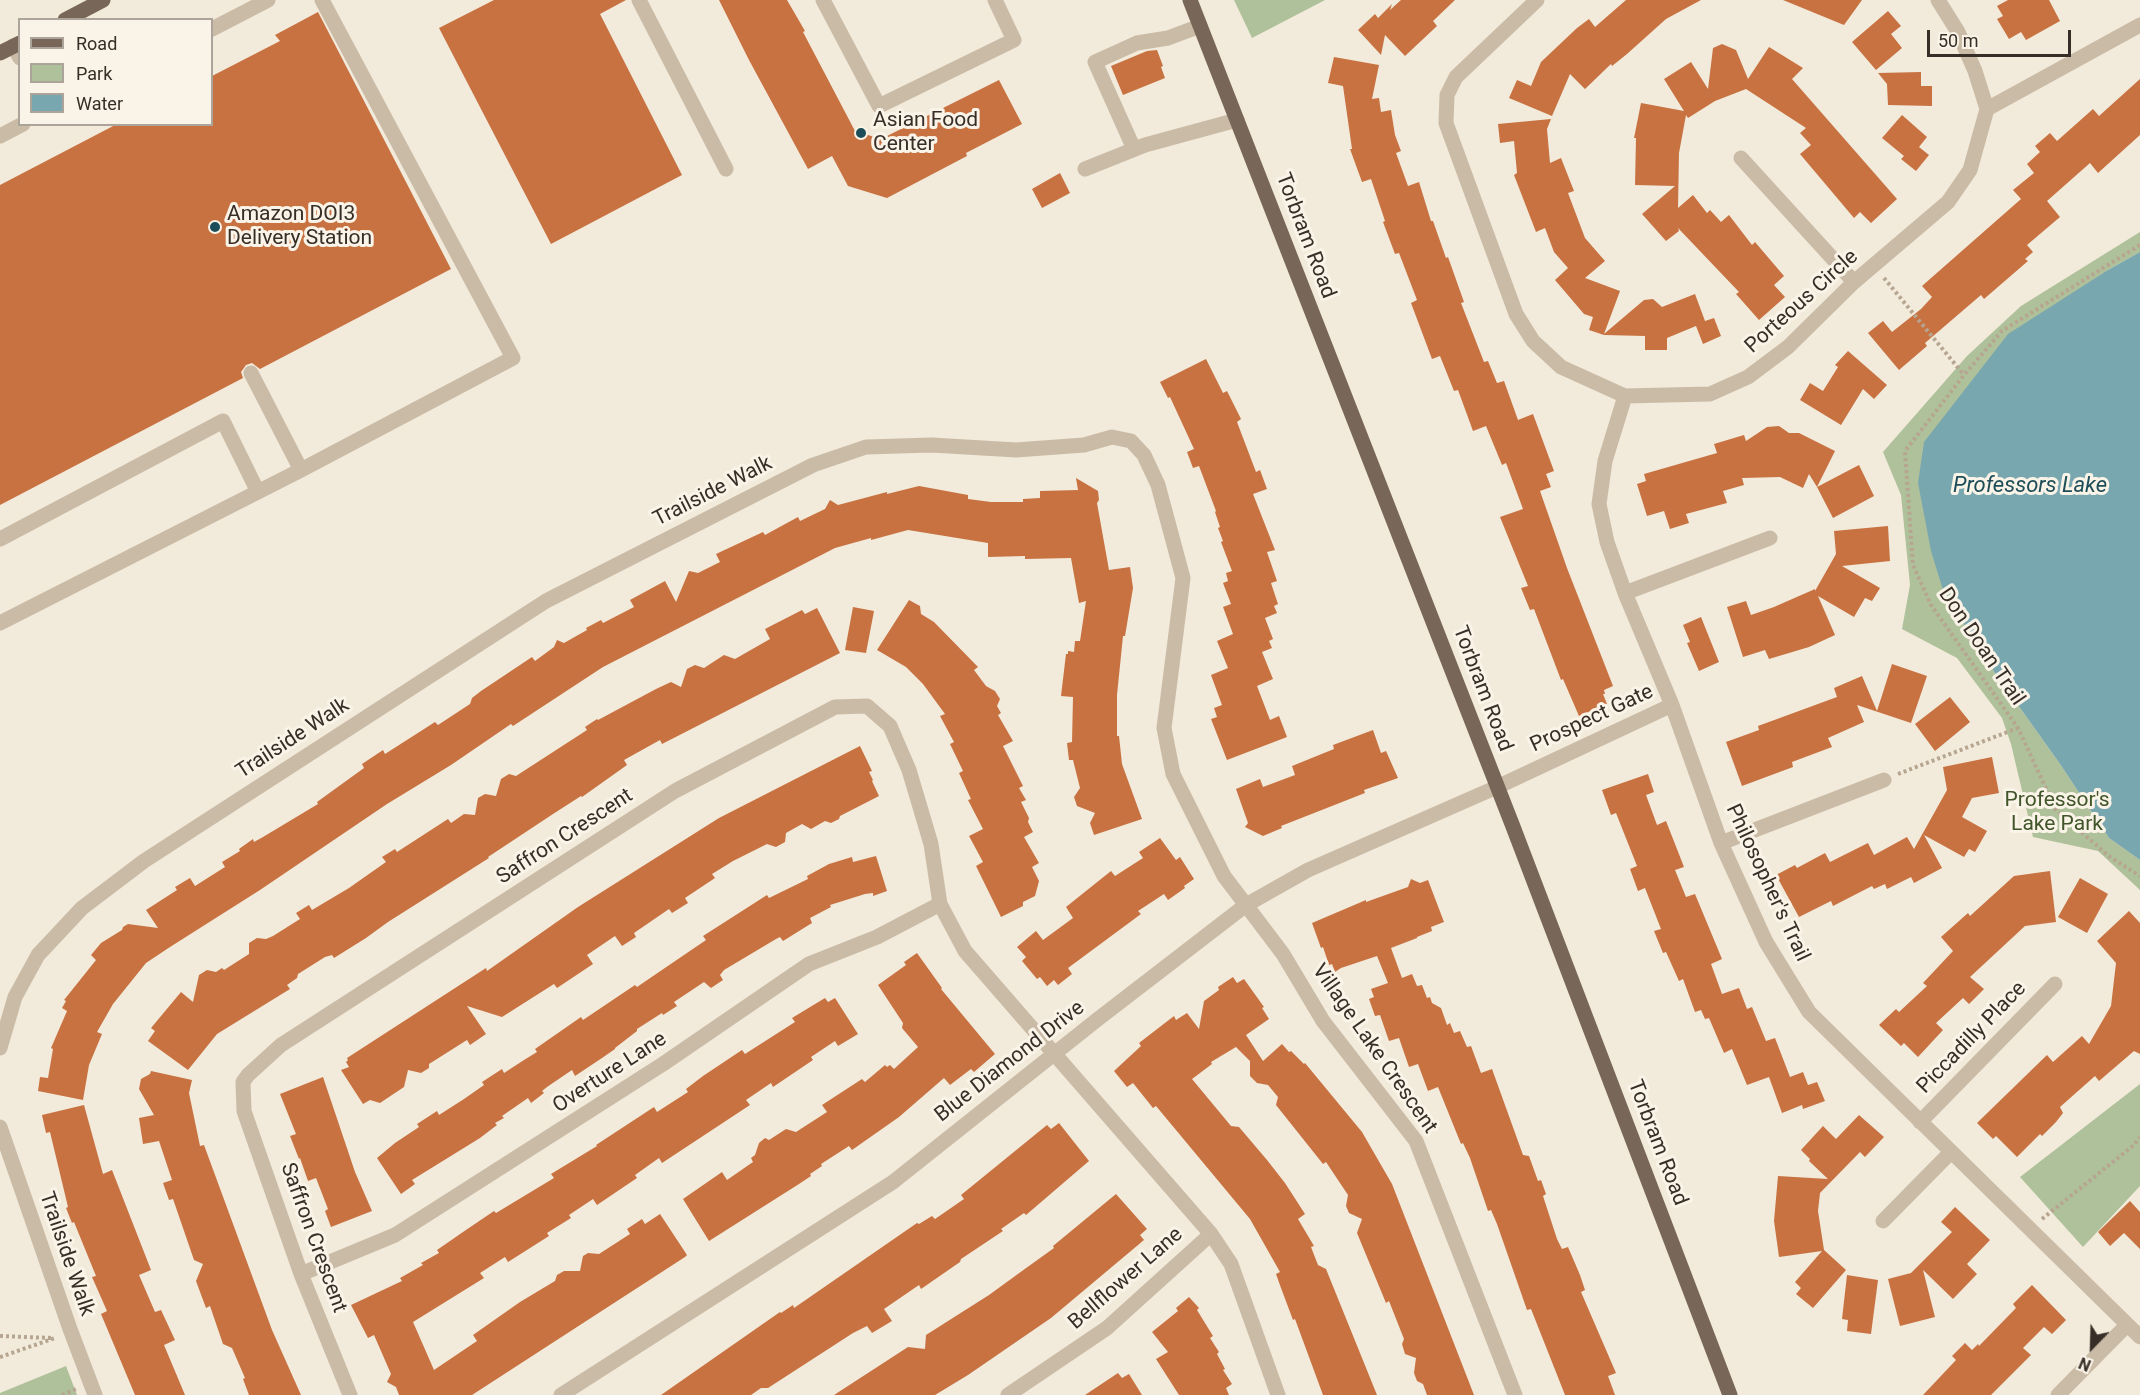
<!DOCTYPE html>
<html>
<head>
<meta charset="utf-8">
<style>
	body { margin:0 }
	#map { position:relative; width:2140px; height:1395px; overflow:hidden; background:#f2eada; font-family:Roboto,sans-serif }
	canvas { display:block }
	.legend { position:absolute; left:18px; top:18px; width:195px; height:108px; box-sizing:border-box; background:#faf3e7; border:2px solid #aca49a; margin:0; padding:8px 10px; list-style:none; font-size:18px; color:#362e27 }
	.legend li { display:flex; align-items:center; gap:12px; height:30px }
	.legend b { width:30px; border:2px solid #aca49a }
	.north { position:absolute; left:2062px; top:1317px; width:60px; height:60px; -webkit-text-stroke:4px #faf3e7; paint-order:stroke; rotate:203deg; font-size:16px; font-weight:700; line-height:24px; text-align:center; color:#362e27 }
	.north::after { content:''; display:block; margin:auto; width:21px; height:27px; background:#362e27; clip-path:polygon(50% 0,100% 100%,50% 72%,0 100%) }
	.scale { position:absolute; left:1927px; top:30px; width:144px; height:27px; box-sizing:border-box; border:3px solid #362e27; border-top:0; padding-left:8px; font-size:18px; line-height:21px; white-space:nowrap; color:#362e27; -webkit-text-stroke:4px #faf3e7; paint-order:stroke }
</style>
</head>
<body>
<div id="map">
<canvas width="2140" height="1395"></canvas>
<ul class="legend">
<li><b style="height:8px;background:#786758"></b>Road</li>
<li><b style="height:16px;background:#afc19a"></b>Park</li>
<li><b style="height:16px;background:#79a7b0"></b>Water</li>
</ul>
<div class="north">N</div>
<div class="scale">50 m</div>
</div>
<script>
const ctx = document.querySelector('canvas').getContext('2d');
ctx.lineJoin = 'round';
function fillPath(path, color) { ctx.fillStyle = color; ctx.fill(path, 'evenodd'); }
const poly = rows => new Path2D(rows.map(r => 'M' + r).join(''));
function strokePath(path, color, width, dash) { ctx.strokeStyle = color; ctx.lineWidth = width; ctx.lineCap = dash ? 'butt' : 'round'; ctx.setLineDash(dash || []); ctx.stroke(path); }
function write(font, color, halo, rows, align = 'center') {
  ctx.font = font + ' Roboto,sans-serif'; ctx.lineWidth = 6; ctx.setLineDash([]); ctx.textBaseline = 'middle'; ctx.strokeStyle = halo; ctx.fillStyle = color; for (const [text, x, y, turn = 0] of rows) {
    ctx.save(); ctx.translate(x, y); ctx.rotate((+turn || 0) * Math.PI / 180); ctx.textAlign = isNaN(turn) ? turn : align; if (halo) ctx.strokeText(text, 0, 0); ctx.fillText(text, 0, 0); ctx.restore();
  }
}
const green = poly([
	[1234,0,1325,0,1252,38],
	[2140,232,2140,252,2108,270,1988,663,2060,764,2109,838,2140,860,2140,890,2098,851,2033,837,2011,744,2002,718,1957,658,1902,629,1910,585,1901,495,1883,452,1967,356,2021,306],
	[2140,1084,2140,1186,2083,1247,2020,1177],
	[66,1366,77,1395,0,1395,0,1393]
]);
const water = poly([
	[2140,252,2140,860,2109,838,2060,764,1988,663,1943,590,1931,551,1918,483,1924,442,2008,334,2108,270]
]);
const building = poly([
	[494,0,626,0,600,14,682,175,551,244,439,28],
	[719,0,787,0,805,31,803,32,855,131,881,139,999,80,1022,124,966,153,967,156,887,198,848,186,832,156,808,169,749,60],
	[1401,0,1455,0,1433,21,1437,26,1405,56,1385,35,1381,55,1358,30,1375,14,1378,18,1392,4,1390,10],
	[1626,0,1701,0,1666,19,1627,54,1612,66,1611,64,1585,89,1570,74,1552,116,1509,98,1517,80,1531,86,1541,62,1577,28,1589,19,1595,27],
	[1783,0,1862,0,1844,25],
	[2008,0,2049,0,2060,21,2026,40,2021,32,2009,39,1997,19,2003,16,1997,6],
	[1888,11,1901,26,1891,34,1902,48,1876,70,1852,42],
	[318,12,451,269,260,369,252,363,246,365,241,372,243,378,0,505,0,185,117,124,212,124,212,76,280,41,275,35],
	[1722,44,1736,50,1748,79,1769,47,1803,68,1792,79,1897,199,1871,223,1860,212,1854,218,1800,154,1811,145,1800,133,1806,128,1746,89,1715,101,1688,118,1686,115,1679,153,1678,208,1693,195,1707,213,1710,210,1721,222,1729,215,1752,245,1755,242,1784,276,1774,285,1785,297,1759,320,1736,294,1739,292,1678,228,1679,231,1666,241,1642,214,1675,186,1635,185,1636,138,1634,138,1641,103,1684,111,1664,79,1691,62,1708,89,1713,48],
	[1157,50,1163,66,1161,67,1165,78,1123,95,1111,66,1147,51],
	[1334,57,1379,65,1372,99,1379,98,1381,112,1391,110,1395,135,1401,151,1396,153,1408,186,1419,182,1431,221,1433,221,1446,258,1448,257,1464,302,1461,303,1484,362,1488,361,1497,383,1504,381,1518,420,1533,414,1554,471,1546,474,1551,487,1540,491,1567,568,1613,686,1604,690,1605,694,1603,694,1607,704,1579,716,1563,679,1561,680,1534,609,1530,610,1521,588,1528,586,1500,517,1523,509,1506,463,1502,465,1486,426,1473,431,1458,390,1454,391,1440,356,1432,359,1411,303,1417,300,1399,253,1395,254,1383,222,1385,221,1371,179,1362,182,1350,149,1352,149,1343,86,1328,83],
	[1921,72,1921,86,1932,86,1932,106,1888,105,1887,84,1878,73],
	[2140,79,2140,135,2098,173,2090,163,2047,201,2060,217,2027,245,2033,252,2025,259,2028,261,1984,299,1981,295,1925,343,1927,346,1899,370,1868,333,1883,321,1892,332,1921,309,1932,297,1922,286,2021,199,2013,190,2034,173,2027,164,2040,152,2035,146,2050,133,2057,141,2093,109,2099,116],
	[1902,115,1927,137,1919,147,1929,155,1916,171,1901,159,1904,156,1882,138],
	[1551,119,1547,129,1550,163,1561,158,1574,191,1568,193,1585,238,1605,261,1585,278,1620,291,1604,334,1644,300,1653,299,1662,307,1695,294,1705,321,1714,318,1721,336,1703,344,1696,326,1667,338,1667,350,1645,350,1645,336,1604,335,1589,330,1593,317,1584,314,1555,280,1568,268,1554,252,1545,228,1536,232,1514,175,1517,173,1514,141,1500,143,1498,124],
	[1060,173,1070,193,1042,208,1032,189],
	[1848,351,1887,385,1874,399,1863,389,1841,425,1800,400,1810,383,1823,391,1838,367,1835,365],
	[1206,359,1223,393,1227,391,1241,419,1237,422,1256,472,1260,470,1267,489,1253,494,1275,550,1267,552,1277,581,1271,583,1278,604,1274,606,1277,613,1265,618,1273,639,1269,641,1272,648,1262,652,1273,679,1257,686,1270,720,1279,716,1287,737,1227,760,1211,719,1217,717,1214,708,1222,705,1211,675,1228,668,1217,641,1233,634,1223,607,1231,604,1223,583,1228,581,1226,573,1232,571,1221,542,1223,541,1218,528,1220,527,1215,512,1216,511,1199,466,1193,468,1187,452,1194,449,1170,397,1168,398,1160,382],
	[1779,426,1789,433,1799,433,1835,451,1817,487,1809,474,1803,488,1780,477,1742,478,1744,485,1723,491,1727,503,1686,514,1689,523,1670,529,1664,511,1647,516,1637,484,1646,481,1644,474,1717,453,1714,444,1744,435,1746,441,1767,427],
	[1859,465,1874,496,1833,518,1817,487],
	[1076,478,1098,491,1099,500,1097,503,1109,570,1130,567,1133,588,1125,636,1123,636,1117,695,1117,736,1119,736,1122,764,1142,819,1094,835,1090,823,1095,813,1077,806,1074,797,1080,788,1073,760,1069,760,1067,743,1072,742,1073,697,1061,696,1066,654,1068,654,1068,651,1074,652,1075,641,1080,641,1086,601,1079,603,1071,558,1025,559,1025,556,988,557,988,543,908,530,871,540,871,538,835,548,603,667,513,726,511,724,451,765,387,804,260,890,170,947,146,963,113,1004,97,1032,102,1034,89,1065,83,1100,38,1091,40,1077,48,1078,53,1049,51,1048,67,1011,62,1008,66,1001,64,1000,96,960,91,955,101,943,122,930,123,927,128,924,158,928,146,910,177,890,175,887,190,878,195,886,225,867,222,862,240,851,239,849,253,839,254,842,263,837,318,804,317,802,364,768,362,764,383,750,385,754,435,722,438,725,470,704,472,698,481,691,532,657,535,661,554,647,557,640,564,643,587,630,586,628,601,620,603,623,634,607,630,600,665,581,676,602,689,571,698,573,720,562,716,554,763,532,765,535,798,517,800,521,825,509,830,500,838,505,887,492,887,494,919,486,968,495,968,499,991,502,1023,502,1023,499,1040,498,1040,491,1078,490],
	[1888,526,1890,561,1842,566,1880,588,1872,601,1865,598,1854,617,1818,596,1835,635,1809,647,1769,659,1765,650,1743,657,1727,607,1746,601,1751,615,1774,607,1815,589,1815,591,1836,554,1834,531],
	[909,600,920,606,921,614,934,622,978,667,974,670,986,686,995,691,1000,699,997,706,1001,713,998,715,1013,741,1003,746,1023,786,1019,788,1026,800,1021,802,1029,818,1028,822,1033,832,1024,837,1039,863,1032,867,1039,881,1035,896,1023,902,1023,906,1001,917,976,866,983,862,969,836,983,829,968,800,971,799,959,773,963,771,950,744,954,742,940,716,945,714,923,684,906,667,877,650],
	[853,607,874,611,866,653,845,650],
	[817,608,840,653,662,744,660,740,624,760,627,765,582,797,581,796,553,814,488,857,489,858,388,922,366,938,334,958,332,955,325,957,298,974,297,978,287,985,290,989,217,1034,188,1070,148,1041,155,1031,151,1028,181,992,193,1002,199,975,207,970,216,972,222,968,224,970,249,954,249,943,257,938,266,939,273,936,300,919,296,913,309,905,312,910,349,888,386,862,382,857,395,849,397,852,448,819,451,823,464,814,475,815,478,798,485,794,496,796,501,779,509,774,516,776,587,730,585,727,597,719,598,720,656,689,671,682,681,687,687,669,695,665,704,668,724,655,735,659,770,639,765,629,802,610,805,614],
	[1701,617,1719,662,1699,671,1687,643,1690,642,1683,625],
	[1892,664,1927,676,1911,723,1857,705,1864,722,1828,738,1832,747,1792,762,1793,767,1742,786,1726,742,1759,730,1758,726,1837,697,1834,688,1862,676,1877,711],
	[1950,697,1970,722,1935,751,1915,724],
	[1373,730,1381,753,1386,751,1398,778,1364,790,1365,793,1281,826,1282,828,1263,836,1245,827,1248,823,1236,789,1260,779,1263,787,1295,775,1292,766,1334,749,1333,745],
	[860,746,872,771,869,772,873,780,872,781,879,796,840,816,839,819,831,823,825,821,811,829,802,824,786,833,785,842,776,847,767,844,733,861,712,874,715,878,685,898,688,903,672,913,669,909,634,933,636,937,622,946,615,936,587,955,593,964,557,988,554,984,502,1017,467,1006,486,1034,470,1045,467,1040,429,1064,429,1068,421,1073,408,1070,404,1087,380,1103,370,1100,363,1104,341,1070,349,1067,346,1062,348,1060,347,1058,486,968,487,971,578,907,719,818],
	[1992,757,1999,793,1972,798,1962,817,1987,831,1975,852,1969,849,1964,857,1924,835,1942,868,1914,883,1911,877,1887,889,1885,884,1874,889,1872,886,1833,906,1831,901,1799,917,1776,875,1795,865,1797,868,1825,853,1830,862,1868,843,1874,855,1907,837,1914,849,1947,790,1943,767],
	[1648,774,1654,792,1646,795,1657,825,1666,821,1684,867,1675,870,1686,897,1695,894,1722,959,1711,964,1722,994,1739,988,1747,1009,1752,1007,1766,1041,1775,1038,1790,1077,1803,1072,1808,1085,1817,1082,1825,1101,1803,1109,1802,1105,1782,1113,1769,1077,1747,1085,1732,1049,1724,1053,1709,1018,1705,1019,1701,1010,1695,1012,1683,979,1679,981,1666,952,1663,953,1654,931,1661,929,1645,888,1638,891,1630,869,1637,866,1616,813,1611,815,1602,790],
	[1160,838,1176,860,1180,857,1194,879,1184,886,1185,888,1168,900,1164,894,1138,911,1141,914,1068,968,1072,974,1058,985,1054,980,1047,986,1040,977,1037,979,1022,961,1026,957,1017,947,1036,931,1043,940,1073,918,1066,907,1111,871,1115,876,1143,858,1139,852],
	[876,856,887,891,873,896,873,893,865,894,830,905,831,907,810,918,812,923,783,941,780,937,776,939,724,970,720,975,723,980,711,988,704,982,674,1002,677,1006,663,1015,662,1013,637,1029,637,1031,615,1048,615,1049,602,1058,575,1076,572,1070,547,1087,542,1091,544,1093,531,1103,528,1098,502,1116,504,1118,495,1123,497,1125,480,1138,412,1180,415,1184,401,1194,377,1158,395,1143,419,1127,417,1124,437,1111,439,1115,464,1099,484,1085,482,1082,502,1069,504,1073,524,1060,537,1052,535,1049,581,1017,583,1020,635,985,637,987,706,940,703,936,767,895,769,898,808,879,807,876,829,864,852,857,853,862],
	[2050,871,2056,922,2025,926,1970,977,1984,989,1969,1004,1963,998,1936,1023,1943,1030,1918,1057,1904,1043,1901,1046,1879,1025,1896,1009,1899,1012,1927,986,1923,983,1953,951,1941,937,1968,913,1970,916,2014,876],
	[2080,878,2108,894,2087,933,2058,917],
	[1411,879,1420,883,1428,880,1444,922,1431,927,1432,931,1417,937,1417,938,1391,948,1402,978,1412,974,1417,986,1422,985,1427,998,1430,997,1432,1003,1441,1008,1447,1025,1450,1023,1454,1033,1460,1031,1467,1047,1471,1046,1481,1073,1492,1069,1523,1155,1529,1156,1538,1181,1541,1180,1546,1194,1543,1196,1557,1239,1562,1249,1568,1247,1580,1275,1585,1290,1581,1292,1616,1373,1608,1376,1615,1395,1565,1395,1531,1309,1527,1310,1497,1224,1491,1210,1488,1211,1470,1158,1463,1143,1461,1144,1438,1087,1428,1091,1418,1064,1409,1067,1399,1038,1389,1041,1380,1015,1375,1016,1369,999,1374,997,1371,989,1388,983,1377,956,1341,968,1335,972,1332,964,1329,965,1323,947,1321,948,1312,923,1366,900,1366,902,1408,887],
	[2129,911,2140,923,2140,1054,2134,1051,2099,1081,2095,1076,2060,1107,2063,1113,2056,1122,2042,1136,2040,1134,2017,1157,1996,1136,1993,1139,1977,1123,2047,1055,2053,1062,2082,1036,2089,1044,2111,1006,2116,963,2097,941],
	[917,953,942,988,941,989,995,1054,974,1072,971,1069,950,1085,944,1078,899,1117,852,1150,849,1146,821,1164,822,1166,810,1174,811,1176,799,1184,709,1241,683,1199,722,1172,727,1180,753,1162,751,1158,755,1155,759,1143,765,1138,769,1140,786,1129,796,1132,827,1112,822,1105,862,1079,865,1082,885,1065,887,1067,890,1065,894,1069,918,1047,902,1028,903,1023,878,985,906,965,904,962],
	[1233,977,1237,983,1244,979,1264,1007,1262,1008,1269,1019,1246,1035,1263,1061,1282,1044,1289,1052,1291,1051,1304,1064,1305,1063,1362,1132,1392,1184,1474,1395,1427,1395,1423,1384,1417,1381,1414,1373,1416,1358,1405,1354,1402,1344,1404,1339,1389,1301,1386,1303,1357,1233,1362,1219,1349,1213,1346,1206,1348,1195,1326,1162,1323,1164,1276,1105,1278,1097,1268,1085,1257,1083,1250,1076,1250,1061,1236,1047,1211,1062,1212,1064,1192,1079,1231,1126,1239,1127,1267,1160,1285,1183,1305,1214,1298,1219,1314,1246,1311,1247,1318,1265,1326,1269,1377,1395,1323,1395,1295,1319,1293,1320,1281,1288,1276,1274,1280,1272,1250,1219,1156,1106,1153,1108,1133,1083,1127,1087,1114,1071,1141,1046,1139,1043,1174,1016,1176,1020,1187,1013,1199,1029,1204,1001,1219,990,1218,987],
	[825,998,828,1002,835,998,858,1034,838,1046,835,1041,811,1057,813,1060,773,1087,771,1083,746,1100,750,1105,662,1163,659,1158,635,1175,637,1178,597,1205,593,1199,569,1215,571,1218,547,1233,549,1236,508,1262,505,1257,480,1273,484,1278,413,1322,434,1370,477,1341,473,1335,520,1302,555,1281,557,1275,564,1271,580,1271,583,1256,588,1253,599,1254,630,1234,627,1229,642,1219,645,1224,660,1214,687,1255,685,1257,472,1395,399,1395,396,1387,387,1382,391,1374,374,1335,368,1338,351,1305,402,1281,400,1278,423,1265,421,1263,439,1253,437,1250,463,1232,494,1211,496,1213,554,1178,551,1174,597,1146,596,1145,654,1107,657,1112,688,1092,686,1089,703,1076,742,1050,745,1054,795,1022,792,1018],
	[151,1071,192,1080,189,1093,200,1146,204,1145,272,1330,301,1395,249,1395,243,1379,245,1378,232,1348,223,1344,210,1306,206,1308,196,1281,203,1264,194,1260,173,1199,169,1200,163,1183,172,1180,159,1141,143,1144,139,1118,154,1115,139,1089,141,1079,150,1074],
	[323,1077,355,1172,372,1211,331,1227,325,1211,328,1209,316,1178,308,1181,300,1158,299,1159,290,1136,296,1134,280,1094],
	[84,1105,103,1174,112,1170,151,1270,139,1275,155,1312,161,1310,175,1340,164,1345,185,1395,135,1395,101,1314,107,1311,92,1277,96,1276,74,1222,72,1223,66,1208,68,1207,50,1132,46,1133,42,1115],
	[1859,1115,1884,1137,1865,1157,1860,1152,1820,1193,1818,1211,1824,1250,1846,1270,1813,1308,1796,1294,1801,1288,1795,1282,1822,1251,1779,1257,1774,1221,1778,1176,1828,1179,1809,1161,1810,1159,1801,1150,1823,1126,1836,1139],
	[1059,1123,1089,1161,1026,1215,1024,1213,1001,1229,1003,1231,961,1259,960,1262,921,1289,919,1285,884,1309,892,1321,872,1333,867,1326,853,1333,768,1388,761,1388,751,1395,661,1395,780,1312,781,1313,793,1305,794,1308,917,1223,919,1224,932,1216,935,1219,964,1199,961,1195,1047,1125,1051,1129],
	[1116,1194,1147,1229,1140,1235,1144,1240,1051,1318,968,1375,935,1395,834,1395,908,1347,925,1349,926,1335,989,1295,1022,1271,1054,1248,1053,1246],
	[2130,1201,2140,1212,2140,1249,2124,1233,2110,1246,2098,1232],
	[1955,1207,1990,1240,1967,1264,1977,1274,1953,1299,1923,1270,1935,1317,1900,1326,1888,1279,1911,1273,1952,1232,1941,1222],
	[1847,1275,1878,1280,1871,1334,1847,1331,1848,1320,1842,1319],
	[2032,1285,2066,1320,2052,1334,2044,1327,2023,1348,2031,1355,1991,1395,1923,1395,1956,1360,1952,1356,1965,1343,1972,1350,1978,1344,1979,1346,2016,1308,2013,1304],
	[1189,1297,1199,1308,1197,1310,1213,1336,1210,1338,1219,1352,1217,1354,1225,1369,1223,1370,1232,1384,1226,1388,1229,1395,1179,1395,1156,1359,1168,1352,1152,1332,1178,1311,1176,1308],
	[1118,1373,1122,1378,1129,1374,1142,1395,1085,1395]
]);
const path = poly([
	[2140,245,2002,331,1964,375,1905,451,1913,565,1931,605,2018,728,2056,810,2110,857,2140,876],
	[1884,278,1964,375],
	[1898,774,2018,728],
	[2042,1219,2134,1145,2140,1137],
	[0,1336,52,1338],
	[0,1357,55,1338],
	[62,1395,76,1389]
]);
const minor = poly([
	[639,0,726,169],
	[823,0,879,106,1014,40,995,0],
	[1537,0,1456,77,1447,95,1446,123,1516,314,1533,341,1561,367,1625,396,1710,394,1748,377,1788,347,1854,282,1948,202,1970,170,1987,109,1975,71,1958,32,1938,0],
	[212,29,268,0],
	[13,46,20,58],
	[1987,109,2140,25],
	[0,136,23,124],
	[1134,149,1095,62,1137,43,1168,38,1200,26],
	[1741,158,1854,282],
	[1085,169,1145,145,1237,120],
	[251,373,301,470],
	[1625,396,1605,461,1599,504,1607,542,1625,593,1672,705,1721,843,1766,942,1809,1012,2140,1337],
	[0,539,223,421,258,492],
	[1625,593,1770,538],
	[0,623,301,470,513,358,322,0],
	[1721,843,1884,780],
	[0,1048,15,997,38,955,82,908,144,861,546,601,813,465,866,447,932,445,1016,450,1084,445,1112,437,1131,441,1144,455,1158,485,1183,578,1164,728,1173,774,1224,876,1283,954,1323,1021,1416,1141,1515,1395],
	[1920,1122,2055,984],
	[0,1127,70,1329,95,1395],
	[1883,1221,1951,1152],
	[301,1274,395,1235,663,1064,809,964,877,937,940,904],
	[350,1395,301,1274,244,1111,243,1082,248,1075,281,1045,675,791,835,707,867,706,890,726,909,770,931,844,940,904,965,951,1211,1234,1231,1264,1278,1395],
	[561,1395,893,1182,1098,1019,1246,905,1308,870,1497,787,1672,705],
	[1008,1395,1107,1328,1211,1234],
	[2058,1395,2127,1325]
]);
const major = poly([
	[1190,0,1512,824,1730,1395],
	[65,20,103,0],
	[0,53,20,43]
]);
const markers = [
	[861,133,6,"#1c4d58"],
	[215,227,6,"#1c4d58"]
];
const poiNames = [
	["Asian Food",873,121],
	["Center",873,145],
	["Amazon DOI3",227,215],
	["Delivery Station",227,239]
];
const streetNames = [
	["Torbram Road",1305,236,69],
	["Porteous Circle",1802,302,-42],
	["Trailside Walk",713,492,-27],
	["Don Doan Trail",1981,647,56],
	["Torbram Road",1482,689,69],
	["Prospect Gate",1592,719,-25],
	["Trailside Walk",293,739,-33],
	["Saffron Crescent",565,837,-33],
	["Philosopher's Trail",1767,883,65],
	["Piccadilly Place",1972,1038,-46],
	["Village Lake Crescent",1374,1049,55],
	["Blue Diamond Drive",1010,1062,-38],
	["Overture Lane",610,1073,-33],
	["Torbram Road",1657,1143,69],
	["Saffron Crescent",313,1238,70],
	["Trailside Walk",66,1254,71],
	["Bellflower Lane",1126,1279,-41]
];
const parkNames = [
	["Professor's",2057,801],
	["Lake Park",2057,825]
];
const waterNames = [
	["Professors Lake",2030,486]
];
fillPath(green, '#afc19a');
fillPath(water, '#79a7b0');
fillPath(building, '#c87242');
strokePath(path, '#b6a590', 4, [3, 3]);
strokePath(minor, '#cabba6', 15);
strokePath(major, '#786758', 15);
for (const [x, y, r, color] of markers) { const dot = new Path2D(); dot.arc(x, y, r, 0, 2 * Math.PI); ctx.fillStyle = color; ctx.fill(dot); strokePath(dot, '#faf3e7', 2); }
write('21px', '#362e27', '#faf3e7', poiNames, 'left');
write('21px', '#362e27', '#faf3e7', streetNames);
write('21px', '#40552a', '#faf3e7', parkNames);
write('italic 22px', '#1c4d58', '#faf3e7', waterNames);
</script>
</body>
</html>
